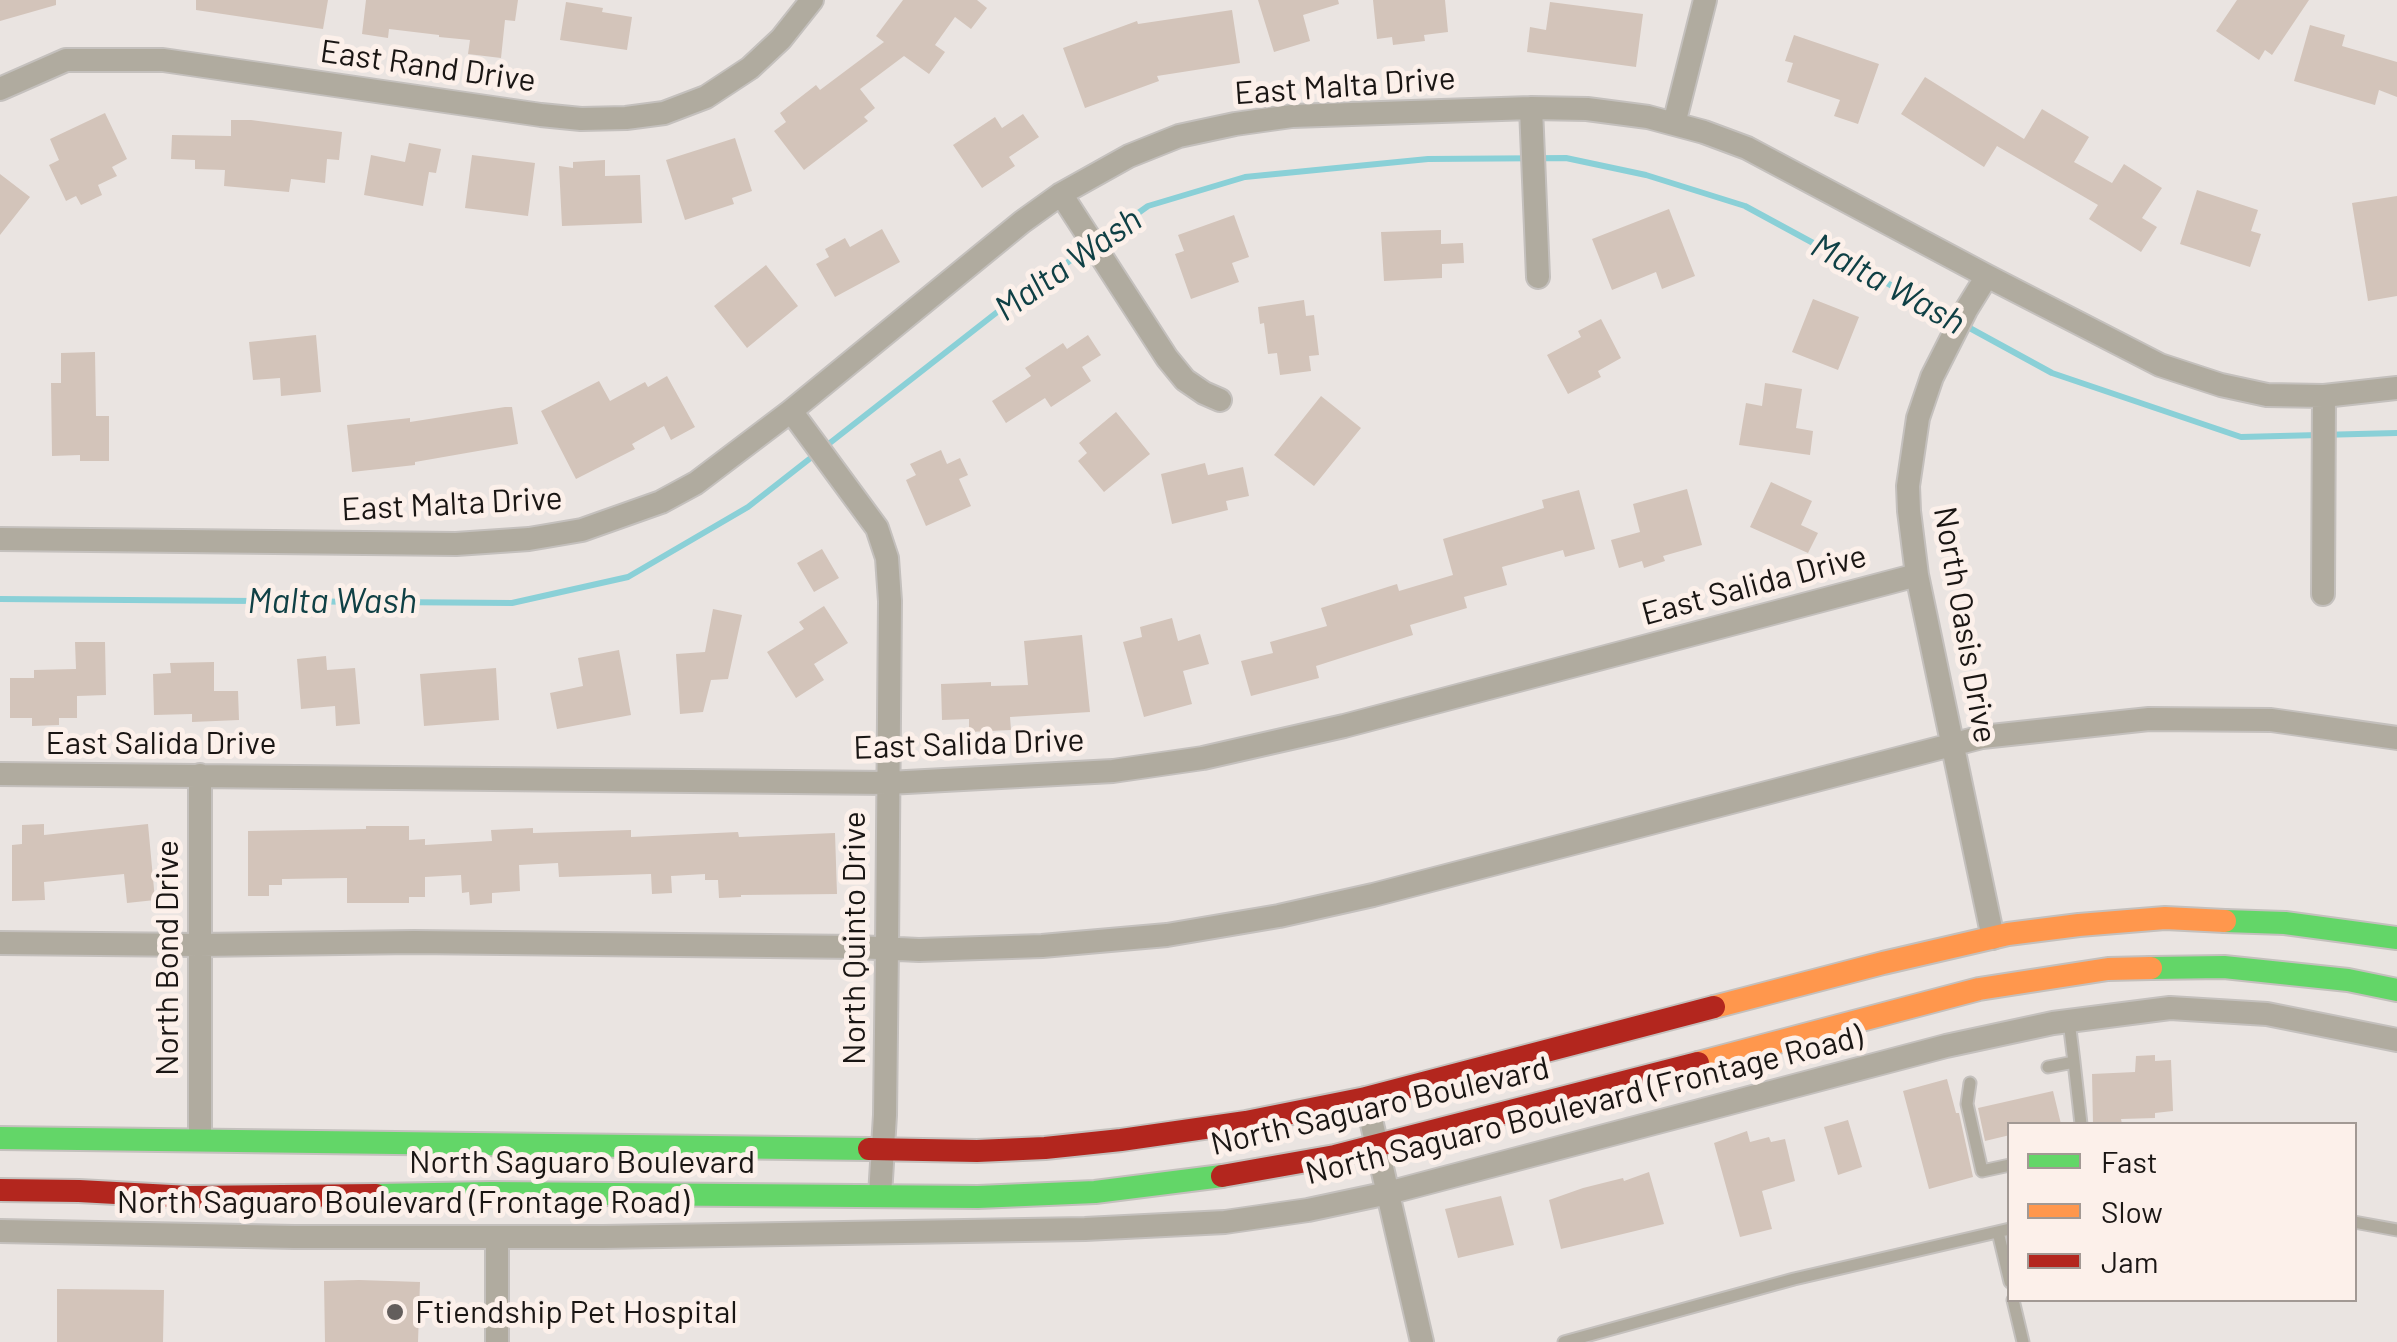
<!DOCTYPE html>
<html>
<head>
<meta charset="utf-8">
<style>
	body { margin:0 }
	#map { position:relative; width:2397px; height:1342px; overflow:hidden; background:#eae4e1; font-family:Barlow,sans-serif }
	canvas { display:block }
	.legend { position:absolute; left:2007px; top:1122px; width:350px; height:180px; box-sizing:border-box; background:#fcf0ea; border:2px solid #a29994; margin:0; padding:12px 18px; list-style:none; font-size:30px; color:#1a1614 }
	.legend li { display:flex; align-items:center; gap:20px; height:50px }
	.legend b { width:50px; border:2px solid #a29994 }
</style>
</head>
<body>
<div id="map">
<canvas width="2397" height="1342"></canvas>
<ul class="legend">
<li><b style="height:12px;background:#63d668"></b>Fast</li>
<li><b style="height:12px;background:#ff974d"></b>Slow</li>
<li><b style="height:12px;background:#b3261e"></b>Jam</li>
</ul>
</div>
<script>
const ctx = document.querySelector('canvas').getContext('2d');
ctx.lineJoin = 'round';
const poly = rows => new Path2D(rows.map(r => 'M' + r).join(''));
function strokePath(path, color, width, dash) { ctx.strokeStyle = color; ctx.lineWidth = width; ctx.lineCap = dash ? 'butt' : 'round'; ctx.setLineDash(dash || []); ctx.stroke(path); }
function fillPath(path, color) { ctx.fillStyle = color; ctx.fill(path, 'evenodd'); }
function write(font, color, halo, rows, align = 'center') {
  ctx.font = font + ' Barlow,sans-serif'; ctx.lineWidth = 10; ctx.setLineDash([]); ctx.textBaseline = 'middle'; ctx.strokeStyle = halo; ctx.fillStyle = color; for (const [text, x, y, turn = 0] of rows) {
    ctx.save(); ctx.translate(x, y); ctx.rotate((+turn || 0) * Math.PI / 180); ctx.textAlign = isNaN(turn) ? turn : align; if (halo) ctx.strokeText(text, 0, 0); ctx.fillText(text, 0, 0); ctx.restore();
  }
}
const stream = poly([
	[1099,241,1148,206,1245,177,1428,159,1566,158,1646,175,1745,206,1955,320],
	[1966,326,2052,373,2241,437,2397,433],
	[0,599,512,603,628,577,748,507,1019,295,1089,248]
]);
const building = poly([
	[0,0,56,0,56,5,0,21],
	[196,0,328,0,323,29,196,10],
	[366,0,518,0,515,21,505,20,501,58,468,54,470,40,439,37,439,35,389,29,388,38,362,34],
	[903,0,977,0,987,8,971,29,955,17,935,45,945,52,929,74,904,56,860,89,875,108,864,117,868,121,804,170,774,131,786,122,780,113,816,85,820,90,884,42,876,36],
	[1258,0,1338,0,1339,4,1303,15,1310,41,1274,52],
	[1373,0,1445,0,1448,32,1424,35,1425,41,1393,45,1392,37,1377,39],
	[2237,0,2309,0,2272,55,2265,50,2259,60,2216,31],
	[566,2,603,8,602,12,632,17,627,50,560,40],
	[1550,2,1643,14,1636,67,1527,52,1530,27,1546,30],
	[1232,10,1240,63,1157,76,1159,81,1085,108,1063,48,1137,21,1138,24],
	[2310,25,2345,35,2342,46,2397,62,2397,97,2379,90,2375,105,2294,81],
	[1794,35,1879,64,1858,124,1834,116,1840,100,1787,82,1793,63,1785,61],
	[1925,77,2024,139,2042,109,2089,137,2074,162,2112,183,2124,164,2162,188,2142,218,2157,227,2141,252,2089,219,2098,205,1997,146,1984,167,1901,114],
	[105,113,127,159,112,167,117,176,98,185,102,195,81,205,76,196,66,201,49,165,59,160,50,139],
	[1023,114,1039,137,1009,157,1015,166,982,188,953,145,995,117,1002,128],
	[231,120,251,120,342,132,339,160,327,159,325,183,291,179,289,192,224,186,225,170,195,169,195,160,171,159,172,135,231,136],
	[735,138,752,191,732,198,734,204,685,220,666,160],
	[409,143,441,149,436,173,429,172,423,206,364,195,371,155,405,162],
	[472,155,535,163,528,216,465,208],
	[605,160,605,176,640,175,642,223,562,226,559,166,573,168,573,162],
	[0,174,30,197,0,235],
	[2197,190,2258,210,2251,231,2261,234,2250,267,2180,244],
	[2397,196,2397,296,2368,301,2352,203],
	[1669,209,1695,276,1662,289,1656,272,1612,290,1592,239],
	[1234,215,1249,257,1232,263,1239,282,1191,299,1175,254,1184,251,1178,235],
	[882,229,900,262,835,297,816,264,829,257,825,249,845,238,850,247],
	[1441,230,1441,244,1463,243,1464,263,1442,264,1442,278,1384,281,1381,232],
	[766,265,798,306,747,348,714,306],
	[1813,299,1859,317,1838,370,1792,352],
	[1304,300,1306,316,1314,315,1319,355,1309,356,1311,371,1280,375,1277,353,1268,354,1264,323,1260,324,1258,307],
	[1601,319,1621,358,1598,371,1601,377,1568,394,1547,355,1581,337,1578,331],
	[316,335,321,392,281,396,280,378,253,380,249,342],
	[1088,335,1101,355,1082,367,1091,381,1051,407,1045,398,1006,423,992,401,1031,376,1025,368,1063,343,1067,349],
	[95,352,96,416,109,416,109,461,80,461,80,455,52,456,51,383,61,383,61,353],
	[667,376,695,427,671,440,664,426,632,444,635,449,576,479,541,411,599,381,610,401,645,382,648,387],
	[1765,383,1802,389,1796,428,1813,431,1810,455,1739,445,1746,403,1762,406],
	[1321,396,1361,428,1314,486,1274,455],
	[505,407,512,407,518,444,415,462,415,465,352,472,347,425,410,418,410,422],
	[1116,412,1150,454,1104,492,1078,461,1087,453,1079,443],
	[941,450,947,464,960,458,968,475,959,479,971,506,926,526,906,480,916,475,910,464],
	[1205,463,1208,475,1243,467,1249,496,1226,501,1228,510,1172,524,1161,474],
	[1771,482,1812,501,1801,525,1818,533,1808,553,1750,527],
	[1687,489,1702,545,1663,556,1665,561,1644,568,1642,561,1619,568,1611,540,1640,532,1633,504],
	[1579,490,1595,549,1565,557,1563,550,1502,567,1507,585,1464,597,1467,608,1410,625,1413,635,1316,666,1319,678,1251,696,1241,661,1273,653,1270,642,1327,626,1321,608,1397,584,1399,591,1453,575,1443,539,1544,508,1542,500],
	[822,549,839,578,814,592,797,563],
	[824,606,848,643,814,664,824,680,796,698,767,652,804,629,799,622],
	[713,609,742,615,728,679,711,680,703,712,680,714,676,654,705,652],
	[1172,618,1178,641,1200,634,1209,664,1183,671,1192,704,1144,717,1123,642,1142,637,1140,627],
	[1082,635,1090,712,1010,717,1011,730,969,732,969,719,942,720,941,684,991,682,991,686,1028,685,1024,641],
	[75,642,105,642,106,695,77,696,77,718,59,718,59,725,32,726,32,718,10,718,10,678,34,678,34,670,76,669],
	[619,650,631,715,557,729,550,693,583,686,578,658],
	[326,656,327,670,355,668,360,724,336,726,335,706,301,709,297,659],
	[214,662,214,691,238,691,239,720,192,722,192,714,154,715,153,674,171,673,170,663],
	[496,668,499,720,424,726,420,674],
	[44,824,44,835,148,824,155,900,127,903,124,874,44,882,45,900,12,901,12,845,22,844,22,825],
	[366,826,409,826,409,840,425,839,425,845,492,841,491,830,533,828,533,833,631,830,631,837,738,832,739,837,835,833,837,894,741,895,741,897,719,898,718,880,705,880,705,874,671,876,672,893,652,894,651,874,559,877,558,863,519,865,520,891,492,893,492,903,470,905,469,892,462,893,461,875,425,877,425,897,409,897,409,903,347,903,347,878,282,879,282,885,269,885,269,896,248,896,248,831,366,829],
	[2155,1055,2155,1061,2171,1060,2173,1111,2155,1113,2155,1118,2121,1119,2122,1124,2093,1124,2092,1074,2135,1072,2136,1056],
	[1947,1079,1956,1113,1959,1113,1973,1177,1929,1189,1903,1091],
	[2053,1091,2061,1124,2010,1124,2010,1135,1985,1141,1978,1108],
	[1848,1120,1862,1167,1838,1175,1824,1127],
	[1747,1131,1750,1142,1769,1137,1771,1142,1785,1139,1795,1181,1762,1191,1772,1229,1740,1237,1714,1143],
	[1649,1172,1664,1224,1561,1249,1549,1200,1583,1188,1623,1178,1624,1181],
	[1501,1196,1514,1245,1458,1258,1445,1209],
	[359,1280,420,1282,418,1342,325,1342,324,1281],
	[57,1289,164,1290,163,1342,57,1342]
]);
const lane = poly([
	[2069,1021,2074,1062],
	[2048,1067,2074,1062,2081,1124],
	[1970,1083,1967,1104,1982,1171,2010,1165],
	[2354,1222,2397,1230],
	[1998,1232,2010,1282],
	[2013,1300,2023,1342],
	[1564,1342,1794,1279,2010,1229]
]);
const street = poly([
	[0,89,66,60,163,60,541,115,581,119,626,118,664,113,706,97,750,68,781,39,812,0],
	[1531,108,1538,277],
	[1674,124,1705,0],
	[1061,194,1167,358,1185,380,1204,393,1220,400],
	[1987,276,1966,310,1932,377,1918,418,1908,486,1909,511,1917,575,1993,938],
	[791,411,877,528,887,558,890,601,887,948,885,1115,880,1195],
	[0,539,456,544,529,539,582,530,661,502,696,483,791,411,1022,222,1061,194,1129,156,1179,136,1235,124,1292,116,1531,108,1587,109,1648,117,1704,132,1747,148,1987,276,2160,365,2221,385,2267,395,2324,396,2397,388],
	[2323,594,2324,396],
	[0,774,888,783,1113,771,1203,758,1344,726,1917,575],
	[0,943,199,945,414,942,857,947,919,950,1042,946,1167,935,1279,916,1373,895,1982,737,2149,719,2271,720,2397,738],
	[1366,1098,1422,1342],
	[200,1140,200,775],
	[0,1231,294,1237,603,1237,1085,1229,1225,1222,1308,1210,1388,1193,1946,1046,2053,1023,2170,1008,2267,1014,2397,1040],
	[497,1237,497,1342]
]);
const fast = poly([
	[2225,921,2285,923,2397,938],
	[2151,968,2224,967,2348,980,2397,990],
	[0,1138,869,1149],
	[376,1195,491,1193,978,1197,1095,1192,1222,1176]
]);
const slow = poly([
	[1714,1007,1883,963,2008,934,2079,925,2165,918,2225,921],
	[1698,1063,1979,989,2108,969,2151,968]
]);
const jam = poly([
	[869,1149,977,1151,1045,1148,1121,1140,1246,1122,1366,1098,1714,1007],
	[1222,1176,1335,1156,1698,1063],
	[0,1190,79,1191,189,1197,376,1195]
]);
const markers = [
	[395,1312,10,"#635e5c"]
];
const streetNames = [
	["East Rand Drive",428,66,8],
	["East Malta Drive",1345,86,-4],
	["East Malta Drive",452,504,-3],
	["East Salida Drive",1754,585,-15],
	["North Oasis Drive",1965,625,80],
	["East Salida Drive",161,743],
	["East Salida Drive",969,744,-2],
	["North Quinto Drive",854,938,-90],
	["North Bond Drive",167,958,-90],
	["North Saguaro Boulevard (Frontage Road)",1584,1105,-14],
	["North Saguaro Boulevard",1380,1106,-13],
	["North Saguaro Boulevard",582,1162],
	["North Saguaro Boulevard (Frontage Road)",403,1202]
];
const poiNames = [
	["Ftiendship Pet Hospital",415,1312]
];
const waterNames = [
	["Malta Wash",1068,264,-35],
	["Malta Wash",1888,284,29],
	["Malta Wash",332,601]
];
strokePath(stream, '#8ad0d7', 6);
fillPath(building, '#d3c4ba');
strokePath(lane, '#c4c0bd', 15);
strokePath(street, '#c4c0bd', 26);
strokePath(fast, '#c4c0bd', 26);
strokePath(slow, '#c4c0bd', 26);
strokePath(jam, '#c4c0bd', 26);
strokePath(lane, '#b0ab9f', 11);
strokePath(street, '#b0ab9f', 22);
strokePath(fast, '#63d668', 22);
strokePath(slow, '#ff974d', 22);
strokePath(jam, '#b3261e', 22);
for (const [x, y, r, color] of markers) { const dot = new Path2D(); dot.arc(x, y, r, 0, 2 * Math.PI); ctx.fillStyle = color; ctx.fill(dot); strokePath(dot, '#fcf0ea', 4); }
write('32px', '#1a1614', '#fcf0ea', streetNames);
write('32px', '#1a1614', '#fcf0ea', poiNames, 'left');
write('italic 35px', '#0f4045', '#fcf0ea', waterNames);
</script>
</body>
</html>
